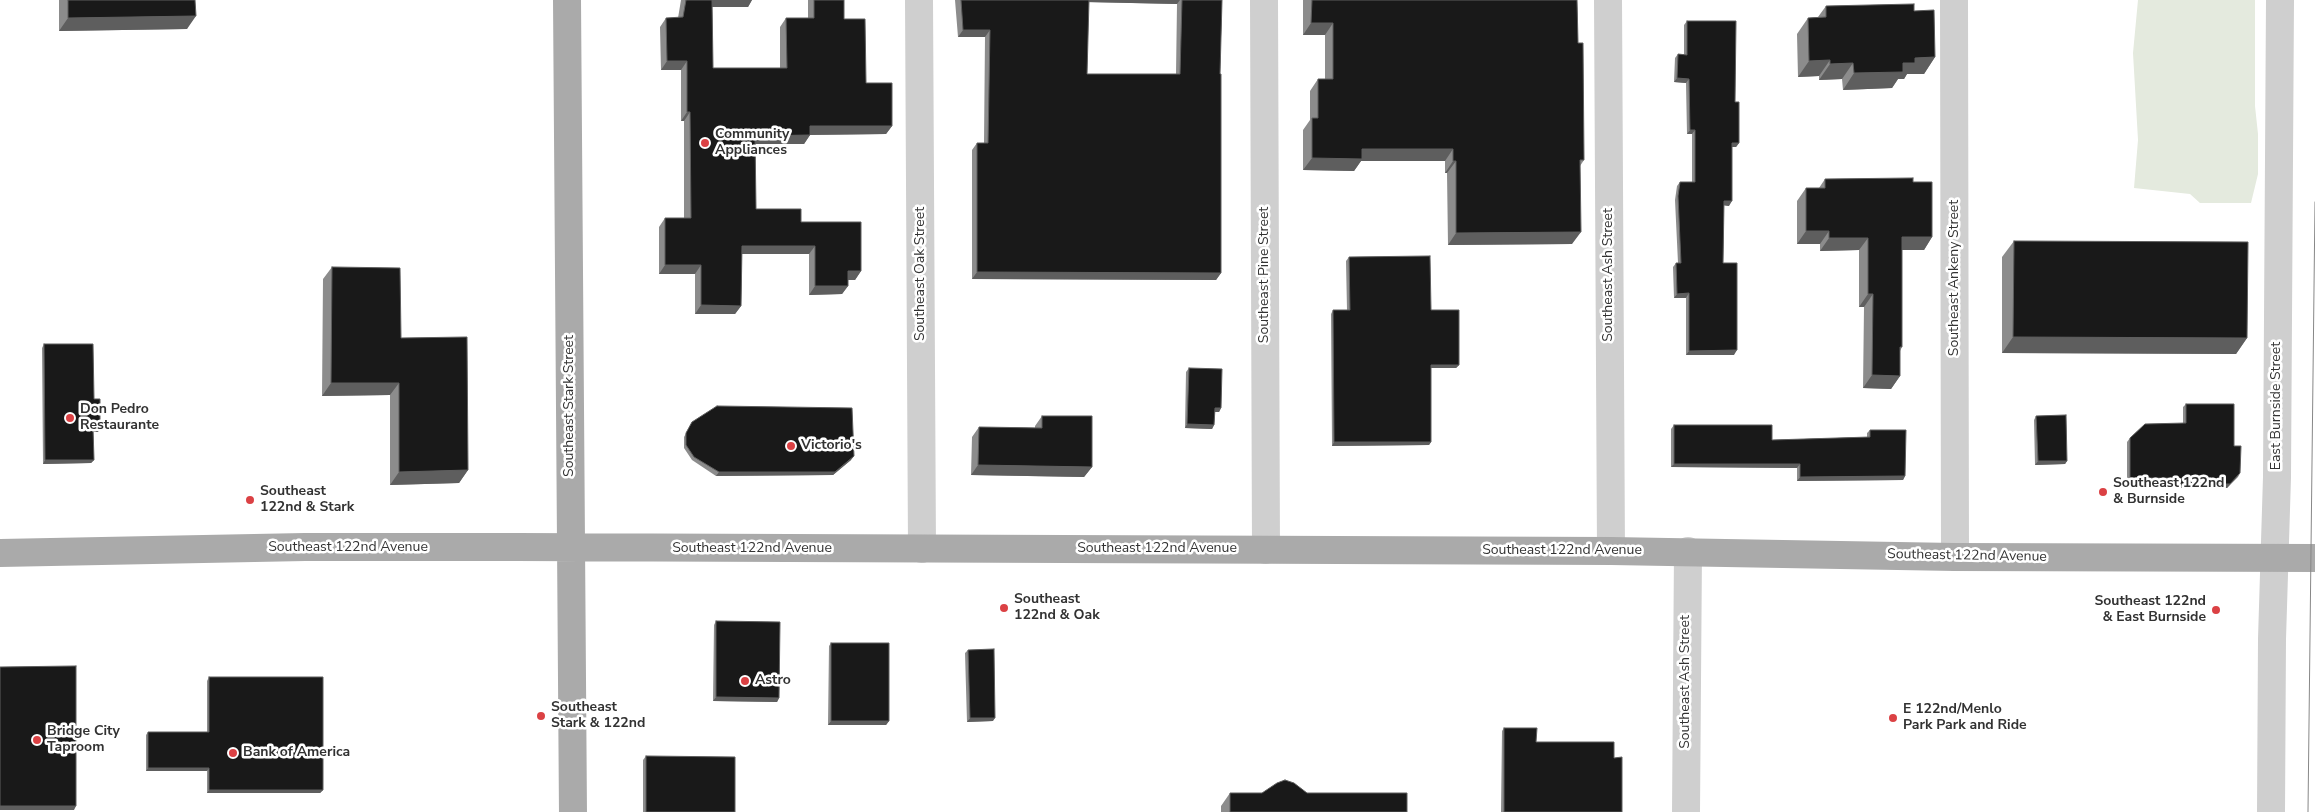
<!DOCTYPE html>
<html>
<head>
<meta charset="utf-8">
<style>
	body { margin:0 }
	canvas { display:block; background:#fff }
</style>
</head>
<body>
<canvas width="2315" height="812"></canvas>
<script>
const ctx = document.querySelector('canvas').getContext('2d');
ctx.lineJoin = 'round';
function fillPath(path, color) { ctx.fillStyle = color; ctx.fill(path, 'evenodd'); }
const poly = rows => new Path2D(rows.map(r => 'M' + r).join(''));
function strokePath(path, color, width, dash) { ctx.strokeStyle = color; ctx.lineWidth = width; ctx.lineCap = dash ? 'butt' : 'round'; ctx.setLineDash(dash || []); ctx.stroke(path); }
function write(font, color, halo, rows, align = 'center') {
  ctx.font = font + ' "Nunito Sans",sans-serif'; ctx.lineWidth = 5; ctx.setLineDash([]); ctx.textBaseline = 'middle'; ctx.strokeStyle = halo; ctx.fillStyle = color; for (const [text, x, y, turn = 0] of rows) {
    ctx.save(); ctx.translate(x, y); ctx.rotate((+turn || 0) * Math.PI / 180); ctx.textAlign = isNaN(turn) ? turn : align; if (halo) ctx.strokeText(text, 0, 0); ctx.fillText(text, 0, 0); ctx.restore();
  }
}
const green = poly([
	[2138,0,2255,0,2255,106,2258,134,2258,174,2251,203,2200,203,2190,194,2134,188,2138,140,2133,53]
]);
const minor = poly([
	[919,0,922,549],
	[1264,0,1266,550],
	[1608,0,1611,551],
	[1954,0,1955,557],
	[1686,812,1688,551],
	[2271,812,2272,639,2277,477,2280,0]
]);
const major = poly([
	[567,0,573,812],
	[0,553,305,547,516,547,1611,551,1955,557,2315,558]
]);
const tram = poly([
	[2308,812,2315,202]
]);
const wall = poly([
	[59,0,195,0,187,29,59,31],
	[681,0,752,0,748,7,712,7,713,68,780,68,780,27,786,18,808,18,808,0,844,0,844,19,866,83,892,126,886,134,810,135,804,144,755,144,756,209,801,222,861,271,855,280,848,280,848,286,842,294,809,295,809,254,742,254,741,306,735,314,695,314,695,274,659,274,659,227,665,218,684,218,684,121,681,121,681,70,661,70,660,27,666,18,678,18],
	[955,0,1222,0,1220,74,1221,273,1216,280,972,279,972,150,977,143,984,143,985,37,958,37],
	[1088,2,1177,4,1176,74,1087,74],
	[1303,0,1577,0,1578,43,1584,160,1580,166,1572,244,1448,245,1447,173,1445,173,1445,161,1361,161,1354,171,1303,170,1303,130,1310,120,1310,91,1318,79,1325,79,1325,35,1303,35],
	[1826,6,1914,11,1935,57,1924,74,1907,74,1904,79,1898,79,1892,88,1843,90,1842,79,1819,80,1819,76,1798,77,1797,34,1808,18,1818,17],
	[1687,21,1735,102,1739,143,1736,147,1732,147,1729,206,1724,205,1723,263,1734,355,1686,355,1686,298,1674,298,1673,267,1676,263,1678,263,1675,200,1677,186,1680,182,1692,182,1692,134,1687,134,1686,83,1674,82,1675,58,1678,54,1684,54,1684,25],
	[1825,179,1913,182,1932,237,1924,250,1902,250,1902,347,1900,351,1900,376,1891,389,1863,388,1864,307,1859,307,1859,250,1820,251,1820,244,1797,244,1797,201,1806,188,1819,188],
	[2014,241,2247,338,2236,354,2002,353,2002,257],
	[1349,257,1431,310,1459,365,1456,368,1431,368,1431,442,1429,445,1332,446,1331,314,1333,310,1347,310,1346,261],
	[332,267,401,338,468,470,459,483,390,485,390,395,322,396,323,279],
	[44,344,94,399,100,428,98,432,93,432,94,460,91,463,43,464,42,348],
	[1189,368,1221,408,1219,412,1215,412,1214,425,1212,429,1185,428,1186,372],
	[2186,404,2234,446,2240,473,2238,477,2227,488,2172,488,2172,481,2127,482,2127,442,2130,438,2183,423,2183,407],
	[1042,416,1092,467,1084,477,971,475,972,437,979,427,1035,428,1035,426],
	[2036,416,2067,461,2065,464,2035,465,2034,420],
	[692,422,851,460,833,475,716,476,692,460,684,448,684,437],
	[1674,425,1772,440,1867,437,1867,433,1870,430,1905,476,1903,480,1797,481,1797,468,1671,467,1671,429],
	[716,621,779,698,777,702,713,701,714,625],
	[831,643,889,721,886,725,828,725,829,646],
	[968,650,993,721,967,722,965,653],
	[209,677,323,790,320,793,207,793,207,771,146,771,146,735,148,732,207,732,207,681],
	[1504,728,1536,742,1614,758,1622,812,1501,812,1502,731],
	[646,756,735,812,643,812,643,760],
	[1230,793,1307,793,1407,812,1221,812,1221,806]
]);
const shadedWall = poly([
	[710,0,752,0,748,7,706,7],
	[1085,0,1180,0,1177,4,1084,2],
	[196,16,187,29,59,31,68,18],
	[1311,23,1333,23,1325,35,1303,35],
	[963,30,990,30,985,37,958,37],
	[1935,57,1924,74,1907,74,1904,79,1898,79,1892,88,1843,90,1854,73,1915,58],
	[1830,60,1819,76,1798,77,1809,61],
	[667,61,687,61,681,70,661,70],
	[1853,63,1842,79,1819,80,1830,64],
	[1677,78,1689,79,1686,83,1674,82],
	[687,112,690,112,684,121,681,121],
	[810,126,892,126,886,134,804,135],
	[1690,130,1695,130,1692,134,1687,134],
	[810,135,804,144,749,144,755,136],
	[1732,143,1739,143,1736,147,1729,147],
	[1362,149,1453,149,1445,161,1361,161,1354,171,1303,170,1312,158],
	[1453,161,1456,161,1447,173,1445,173],
	[1724,201,1732,201,1729,206,1721,205],
	[1806,231,1829,231,1820,244,1797,244],
	[1581,232,1572,244,1448,245,1456,233],
	[1902,237,1932,237,1924,250,1893,250],
	[1829,238,1868,238,1859,250,1820,251],
	[742,246,815,246,809,254,736,254],
	[665,265,701,265,695,274,659,274],
	[848,271,861,271,855,280,842,280],
	[977,272,1221,273,1216,280,972,279],
	[815,286,848,286,842,294,809,295],
	[1689,293,1686,298,1674,298,1677,294],
	[1868,294,1873,294,1864,307,1859,307],
	[701,305,741,306,735,314,695,314],
	[2013,337,2247,338,2236,354,2002,353],
	[1737,350,1734,355,1686,355,1689,351],
	[1431,365,1459,365,1456,368,1428,368],
	[1872,375,1900,376,1891,389,1863,388],
	[331,383,399,383,390,395,322,396],
	[1215,408,1221,408,1219,412,1212,412],
	[1187,424,1214,425,1212,429,1185,428],
	[93,428,100,428,98,432,91,432],
	[1334,442,1431,442,1429,445,1332,446],
	[854,456,851,460,833,475,716,476,719,472],
	[45,460,94,460,91,463,43,464],
	[2038,461,2067,461,2065,464,2035,465],
	[1674,464,1800,464,1797,468,1671,467],
	[978,465,1092,467,1084,477,971,475],
	[468,470,459,483,390,485,399,472],
	[2240,473,2227,488,2172,488,2175,484],
	[1905,476,1903,480,1797,481,1800,477],
	[2130,478,2175,478,2172,481,2127,482],
	[716,697,779,698,777,702,713,701],
	[970,718,995,718,993,721,967,722],
	[831,721,889,721,886,725,828,725],
	[148,768,209,768,207,771,146,771],
	[209,790,323,790,320,793,207,793],
	[0,806,76,806,74,810,0,810]
]);
const building = poly([
	[68,0,195,0,196,16,68,18,68,0],
	[686,0,712,0,713,68,787,68,786,18,814,18,814,0,844,0,844,19,865,19,866,83,892,83,892,126,810,126,810,135,755,136,756,209,801,209,801,222,861,222,861,271,848,271,848,286,815,286,815,246,742,246,741,306,701,305,701,265,665,265,665,218,691,218,690,112,687,112,687,61,667,61,666,18,683,17,686,0],
	[961,0,1089,0,1087,74,1180,74,1182,0,1222,0,1220,74,1221,74,1221,273,977,272,977,143,988,143,990,30,963,30,961,0],
	[1312,0,1577,0,1578,43,1583,43,1584,160,1580,160,1581,232,1456,233,1456,161,1453,161,1453,149,1362,149,1362,159,1312,158,1312,118,1318,118,1318,79,1333,79,1333,23,1311,23,1312,0],
	[1914,4,1914,11,1934,10,1935,57,1915,58,1915,63,1903,63,1903,72,1854,73,1853,63,1830,64,1830,60,1809,61,1808,18,1826,17,1826,6,1914,4],
	[1687,21,1736,21,1735,102,1739,102,1739,143,1732,143,1732,201,1724,201,1723,263,1737,263,1737,350,1689,351,1689,293,1677,294,1676,263,1681,263,1678,196,1680,182,1695,182,1695,130,1690,130,1689,79,1677,78,1678,54,1687,55,1687,21],
	[1913,178,1913,182,1932,182,1932,237,1902,237,1902,347,1900,347,1900,376,1872,375,1873,294,1868,294,1868,238,1829,238,1829,231,1806,231,1806,188,1825,188,1825,179,1913,178],
	[2014,241,2248,242,2247,338,2013,337,2014,241],
	[1430,256,1431,310,1459,310,1459,365,1431,365,1431,442,1334,442,1333,310,1350,310,1349,257,1430,256],
	[332,267,400,268,401,338,467,337,468,470,399,472,399,383,331,383,332,267],
	[44,344,93,344,94,399,100,399,100,428,93,428,94,460,45,460,44,344],
	[1189,368,1222,369,1221,408,1215,408,1214,425,1187,424,1189,368],
	[2186,404,2234,404,2234,446,2241,446,2240,473,2230,484,2175,484,2175,478,2130,478,2130,438,2145,424,2186,423,2186,404],
	[717,406,852,408,854,456,835,472,719,472,694,457,686,445,686,433,692,422,717,406],
	[2066,415,2067,461,2038,461,2036,416,2066,415],
	[1042,416,1092,416,1092,467,978,465,979,427,1042,428,1042,416],
	[1674,425,1772,425,1772,440,1870,437,1870,430,1906,430,1905,476,1800,477,1800,464,1674,464,1674,425],
	[716,621,780,622,779,698,716,697,716,621],
	[831,643,889,643,889,721,831,721,831,643],
	[994,649,995,718,970,718,968,650,994,649],
	[76,666,76,806,0,806,0,667,76,666],
	[209,677,323,677,323,790,209,790,209,768,148,768,148,732,209,732,209,677],
	[1504,728,1537,728,1536,742,1614,742,1614,758,1622,757,1622,812,1504,812,1504,728],
	[646,756,735,757,735,812,646,812,646,756],
	[1285,780,1294,783,1307,793,1407,793,1407,812,1230,812,1230,793,1262,793,1277,783,1285,780]
]);
const markers = [
	[705,143,5,"#db4144"],
	[70,418,5,"#db4144"],
	[791,446,5,"#db4144"],
	[2103,492,5,"#db4144"],
	[250,500,5,"#db4144"],
	[1004,608,5,"#db4144"],
	[2216,610,5,"#db4144"],
	[745,681,5,"#db4144"],
	[541,716,5,"#db4144"],
	[1893,718,5,"#db4144"],
	[37,740,5,"#db4144"],
	[233,753,5,"#db4144"]
];
const poiNames = [
	["Community",715,135],
	["Appliances",715,151],
	["Don Pedro",80,410],
	["Restaurante",80,426],
	["Victorio's",801,446],
	["Southeast 122nd",2113,484],
	["& Burnside",2113,500],
	["Southeast",260,492],
	["122nd & Stark",260,508],
	["Southeast",1014,600],
	["122nd & Oak",1014,616],
	["Southeast 122nd",2206,602,"right"],
	["& East Burnside",2206,618,"right"],
	["Astro",755,681],
	["Southeast",551,708],
	["Stark & 122nd",551,724],
	["E 122nd/Menlo",1903,710],
	["Park Park and Ride",1903,726],
	["Bridge City",47,732],
	["Taproom",47,748],
	["Bank of America",243,753]
];
const streetNames = [
	["Southeast Oak Street",921,274,-90],
	["Southeast Pine Street",1265,275,-90],
	["Southeast Ash Street",1609,275,-90],
	["Southeast Ankeny Street",1955,278,-90],
	["Southeast Stark Street",570,406,-90],
	["East Burnside Street",2277,406,-90],
	["Southeast 122nd Avenue",348,548],
	["Southeast 122nd Avenue",752,549],
	["Southeast 122nd Avenue",1157,549],
	["Southeast 122nd Avenue",1562,551],
	["Southeast 122nd Avenue",1967,556,1],
	["Southeast Ash Street",1686,682,-90]
];
fillPath(green, '#e4eade');
strokePath(minor, '#cfcfcf', 28);
strokePath(major, '#aaa', 28);
strokePath(tram, '#878787', 1);
fillPath(wall, '#8c8c8c');
fillPath(shadedWall, '#5e5e5e');
fillPath(building, '#191919');
strokePath(building, '#5e5e5e', 1);
for (const [x, y, r, color] of markers) { const dot = new Path2D(); dot.arc(x, y, r, 0, 2 * Math.PI); ctx.fillStyle = color; ctx.fill(dot); strokePath(dot, '#fff', 2); }
write('bold 14px', '#323232', '#fff', poiNames, 'left');
write('14px', '#323232', '#fff', streetNames);
</script>
</body>
</html>
